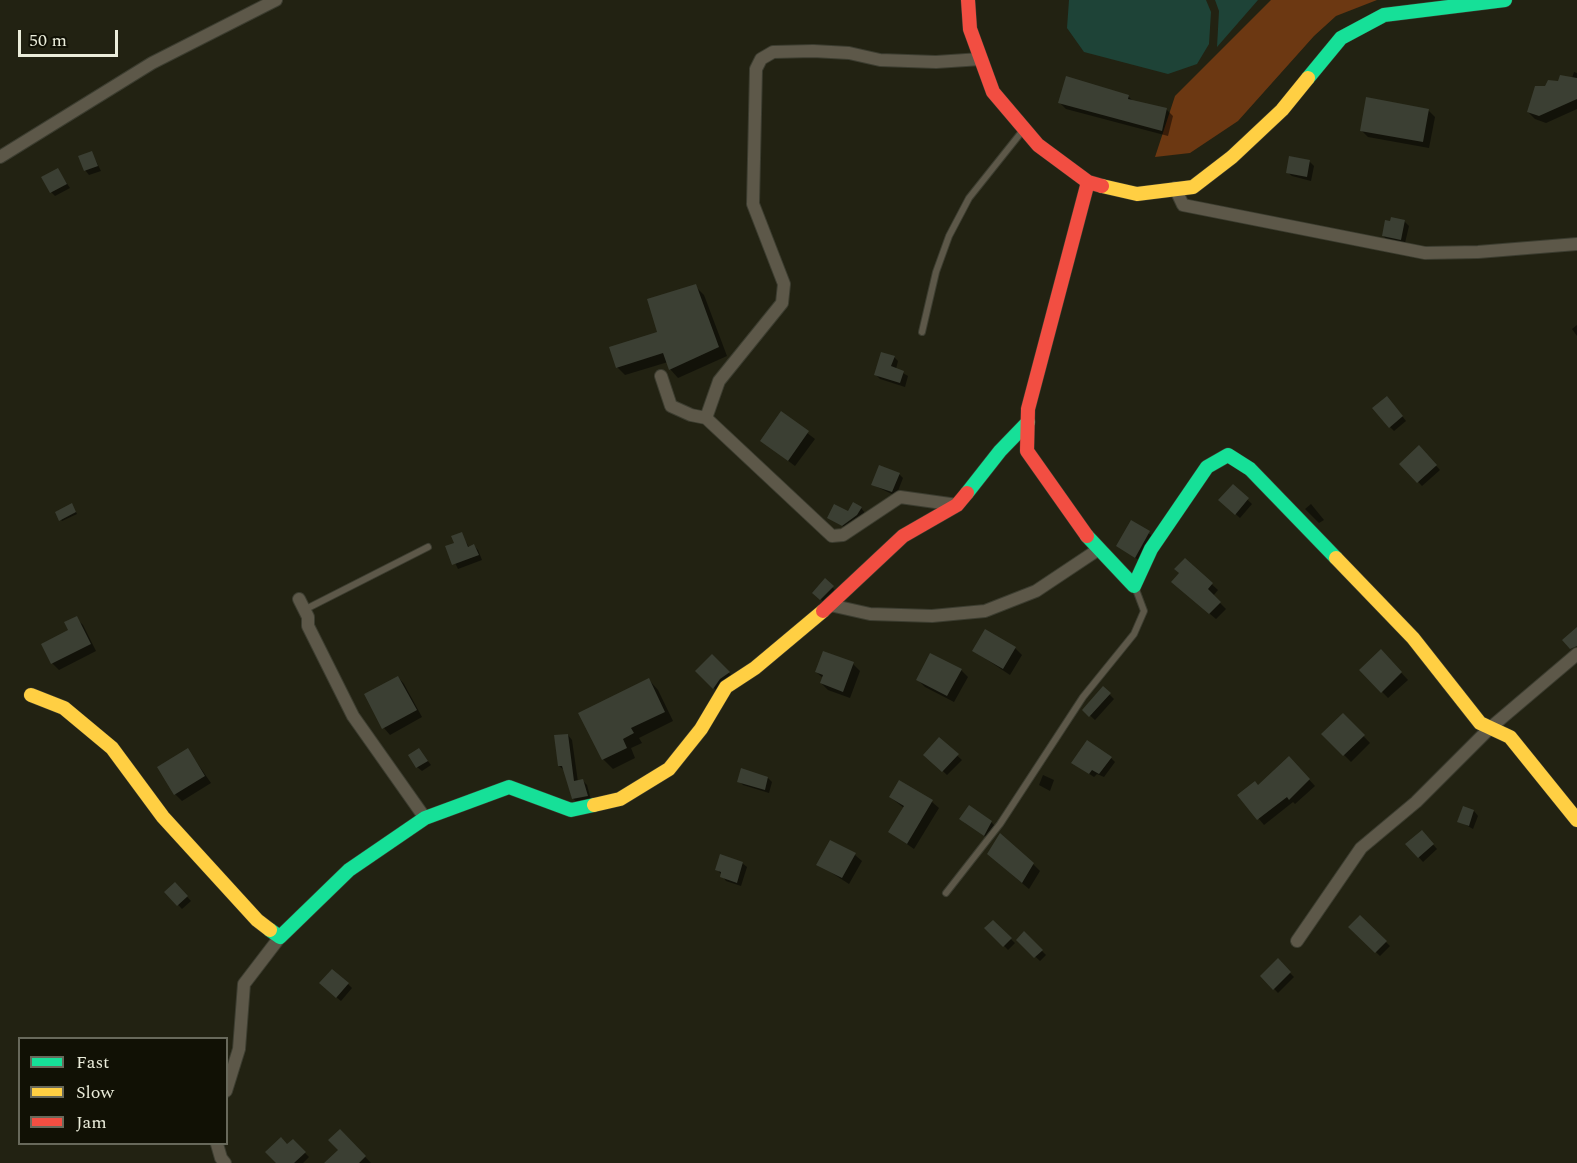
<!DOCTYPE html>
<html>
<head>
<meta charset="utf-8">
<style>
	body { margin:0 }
	#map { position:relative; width:1577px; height:1163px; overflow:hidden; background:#222212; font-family:Spectral,serif }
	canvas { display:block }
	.legend { position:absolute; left:18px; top:1037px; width:210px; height:108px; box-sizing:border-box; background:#111105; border:2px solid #68695b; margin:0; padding:8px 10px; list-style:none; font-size:18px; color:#ebeddb }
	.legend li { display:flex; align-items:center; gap:12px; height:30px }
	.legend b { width:30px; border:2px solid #68695b }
	.scale { position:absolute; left:18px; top:30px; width:100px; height:27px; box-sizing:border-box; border:3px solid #ebeddb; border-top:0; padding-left:8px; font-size:18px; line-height:21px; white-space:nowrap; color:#ebeddb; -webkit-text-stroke:4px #111105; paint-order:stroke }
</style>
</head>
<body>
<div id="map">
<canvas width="1577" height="1163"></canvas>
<ul class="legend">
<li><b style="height:8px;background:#16e098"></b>Fast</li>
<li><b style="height:8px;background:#ffcf43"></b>Slow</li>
<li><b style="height:8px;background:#f24e42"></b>Jam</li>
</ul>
<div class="scale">50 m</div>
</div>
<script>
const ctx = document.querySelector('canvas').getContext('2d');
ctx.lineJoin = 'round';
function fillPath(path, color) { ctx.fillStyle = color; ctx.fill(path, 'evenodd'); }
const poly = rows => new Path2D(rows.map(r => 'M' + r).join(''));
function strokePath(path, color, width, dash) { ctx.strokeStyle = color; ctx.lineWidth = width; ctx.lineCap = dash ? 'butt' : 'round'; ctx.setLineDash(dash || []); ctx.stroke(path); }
const green = poly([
	[1271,0,1377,0,1336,16,1314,36,1238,121,1190,153,1155,157,1175,96]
]);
const water = poly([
	[1069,0,1206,0,1211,12,1209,44,1197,64,1168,74,1084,52,1067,28],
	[1215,0,1258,0,1217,47,1219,11]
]);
const shadow = poly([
	[1574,72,1577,73,1577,109,1546,123,1535,119,1528,112,1546,88,1572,78],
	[1128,96,1134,102,1167,110,1173,116,1168,136,1066,109,1060,103],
	[1428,110,1435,117,1429,148,1368,137,1361,130],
	[92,153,101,171,89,175,85,170],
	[1290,158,1310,162,1314,166,1311,181,1292,176,1287,172],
	[58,170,70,188,55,196,51,192],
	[1404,221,1409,226,1405,243,1388,240,1383,236],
	[695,286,704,295,727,356,678,378,670,369,668,362,625,375,617,367,659,333],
	[1577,325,1577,336,1572,329],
	[894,357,898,361,896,369,908,376,905,387,880,379,875,374],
	[1391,402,1406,421,1394,431,1390,427],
	[781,413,815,439,795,466,762,441],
	[1419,447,1440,470,1422,486,1401,464],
	[899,474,903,478,896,496,873,485],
	[1233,486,1252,504,1240,518,1220,500],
	[1311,504,1324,520,1319,523,1305,509],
	[73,507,77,514,62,521,61,520],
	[861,508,865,513,862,520,847,529,829,518],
	[1132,522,1154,537,1140,561,1118,546],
	[461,534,469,547,474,546,478,550,482,560,458,569,447,547,456,544],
	[1185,560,1218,590,1213,596,1226,609,1216,619,1179,588],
	[825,580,837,592,825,603,814,593],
	[76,618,83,625,96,651,59,670,52,663],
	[1015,648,1022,655,1010,675,974,651],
	[1381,651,1408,680,1388,698,1361,670],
	[824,652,853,664,860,671,850,698,828,690,821,683,823,678,816,672],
	[712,656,733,677,718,692,697,671],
	[961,670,968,677,954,702,925,687,918,680],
	[398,677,404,684,422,717,390,735,384,728],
	[649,680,658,690,673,721,639,738,642,743,631,748,635,758,613,769,603,759,580,713],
	[1103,688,1114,699,1095,720,1084,710],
	[1343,715,1370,743,1351,762,1323,734],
	[568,735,572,740,578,782,583,781,587,785,591,800,577,802,572,798,564,770,559,766],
	[939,739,962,760,947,775,925,754],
	[188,750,211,783,182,801,175,794],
	[419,750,431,765,422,771,417,767],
	[1111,758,1115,762,1104,777,1097,774,1094,777,1073,763],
	[1289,758,1315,786,1295,804,1293,802,1264,825,1239,795,1259,787],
	[1043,775,1054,780,1050,791,1039,785],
	[768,778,772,782,769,793,743,785,739,781],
	[890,797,932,802,939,808,914,849,890,832,904,808],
	[1474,811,1478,816,1473,829,1459,821],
	[991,822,995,826,989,839,965,823],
	[1422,832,1437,849,1423,862,1407,844],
	[855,855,862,861,849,884,818,864],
	[996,861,1033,864,1040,871,1029,889],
	[742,863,747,867,741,886,726,881,717,869],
	[175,884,191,901,182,909,166,892],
	[1360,917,1390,946,1380,956,1350,927],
	[993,922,1015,943,1008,950,987,928],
	[1024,933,1046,955,1040,961,1018,940],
	[1278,961,1294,977,1278,993,1262,976],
	[348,984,352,988,341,1001,325,988],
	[340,1131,371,1163,331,1163,340,1150],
	[293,1141,309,1157,303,1163,278,1163]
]);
const building = poly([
	[1560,75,1577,78,1577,99,1539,116,1527,112,1535,86,1545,86,1548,80,1558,81],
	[1066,76,1129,95,1128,99,1167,108,1162,131,1058,103],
	[1366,97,1429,109,1423,142,1360,131],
	[92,151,98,166,84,171,78,156],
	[1289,156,1310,160,1307,177,1286,173],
	[58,168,67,184,50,193,41,177],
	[1391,217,1405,220,1401,240,1382,236,1385,220,1390,221],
	[696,284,719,347,669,370,663,353,616,368,609,347,657,332,647,299],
	[881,352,895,356,891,366,904,371,900,383,874,375],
	[1387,396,1403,416,1389,428,1372,408],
	[781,411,809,431,788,461,760,441],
	[1419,445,1437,465,1417,483,1399,464],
	[879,465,900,473,892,492,871,485],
	[1233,484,1249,498,1235,515,1218,500],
	[853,502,862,507,857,515,842,526,827,518,834,504,848,511],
	[72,503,76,512,59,521,55,512],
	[1131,520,1150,531,1135,558,1116,546],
	[462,532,468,547,474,544,479,555,452,565,445,546,454,543,451,536],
	[1185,558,1213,583,1208,589,1221,602,1209,614,1171,582,1179,573,1174,569],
	[825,578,834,586,820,600,812,593],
	[77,616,91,644,51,664,41,644,68,630,64,622],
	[1577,627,1577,646,1570,649,1562,640],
	[985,629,1016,647,1003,669,972,651],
	[1381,649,1402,672,1381,693,1359,670],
	[823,651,854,662,843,692,820,683,823,675,815,672],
	[930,653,962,669,947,696,916,680],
	[712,654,730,672,720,679,713,689,695,671],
	[398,676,417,710,382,729,364,694],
	[649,678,665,712,631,728,634,733,623,739,627,748,602,760,578,713],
	[1103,686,1111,693,1089,717,1082,710],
	[1343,713,1365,735,1343,756,1321,734],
	[568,734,574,781,583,779,588,796,572,799,562,766,558,766,554,735],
	[939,737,959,754,942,772,923,755],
	[1087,740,1112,757,1099,774,1092,770,1089,774,1071,763],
	[188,748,205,776,174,795,157,767],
	[419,748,428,761,416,768,408,755],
	[1289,756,1310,779,1289,800,1287,797,1257,820,1237,795,1255,781,1258,785],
	[741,768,768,777,765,790,737,782],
	[899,780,933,800,907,844,888,832,904,806,889,797],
	[969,805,992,821,984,836,959,819],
	[1463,806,1474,810,1469,826,1457,822],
	[1422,830,1434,844,1418,858,1405,844],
	[1000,833,1034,863,1022,883,987,854],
	[830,840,856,853,842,878,816,865],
	[720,854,743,862,737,883,720,877,721,872,715,870],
	[175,882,188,896,177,906,164,892],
	[1360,915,1387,941,1375,953,1348,927],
	[993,920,1012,938,1003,947,984,928],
	[1024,931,1043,950,1034,958,1016,940],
	[1278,958,1291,972,1273,990,1260,976],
	[332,969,349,983,336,998,319,983],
	[340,1129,366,1156,359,1163,324,1163,338,1150,328,1140],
	[281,1137,287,1144,293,1139,306,1152,294,1163,276,1163,265,1152]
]);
const lane = poly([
	[922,332,936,272,949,236,969,198,1024,129],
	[304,610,428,547],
	[946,893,1000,824,1083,697,1134,634,1144,611,1135,587]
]);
const street = poly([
	[0,157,152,63,276,0],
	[1175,188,1183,205,1425,253,1478,252,1577,244],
	[661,376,671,406,691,415,706,418,832,536,843,535,900,497,957,505],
	[706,418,719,381,782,303,784,284,753,204,756,69,761,59,773,52,813,51,849,53,880,60,936,62,981,59],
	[299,599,308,617,308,626,353,716,425,818],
	[830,605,870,614,932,616,985,611,1036,591,1099,549],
	[1297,941,1361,848,1416,802,1490,728,1577,654],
	[226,1091,239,1049,244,984,280,937],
	[217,1144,221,1158,225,1163]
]);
const fast = poly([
	[1308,78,1341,38,1384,15,1505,0],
	[967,493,1000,451,1028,422],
	[1087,536,1134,586,1151,549,1207,467,1228,455,1250,469,1336,558],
	[270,930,280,937,349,870,425,818,509,787,571,810,594,805]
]);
const slow = poly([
	[1102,186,1137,194,1193,187,1232,157,1282,110,1308,78],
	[1336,558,1413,638,1480,723,1510,737,1577,820],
	[31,695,64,708,112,748,163,817,257,920,270,930],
	[594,805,620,799,669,769,701,729,726,687,755,668,823,611]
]);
const jam = poly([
	[968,0,970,29,993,92,1038,145,1088,182,1102,186],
	[1087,536,1027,451,1028,409,1088,182],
	[823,611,903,536,957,505,967,493]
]);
fillPath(green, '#6c3812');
fillPath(water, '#1e4337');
fillPath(shadow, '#0007');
fillPath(building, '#3b3f33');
strokePath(lane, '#3c3d30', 8);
strokePath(street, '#3c3d30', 14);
strokePath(fast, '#3c3d30', 15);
strokePath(slow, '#3c3d30', 15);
strokePath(jam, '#3c3d30', 15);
strokePath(lane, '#5d5849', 6);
strokePath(street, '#5d5849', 12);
strokePath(fast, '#16e098', 14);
strokePath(slow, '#ffcf43', 14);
strokePath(jam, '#f24e42', 14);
</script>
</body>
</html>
